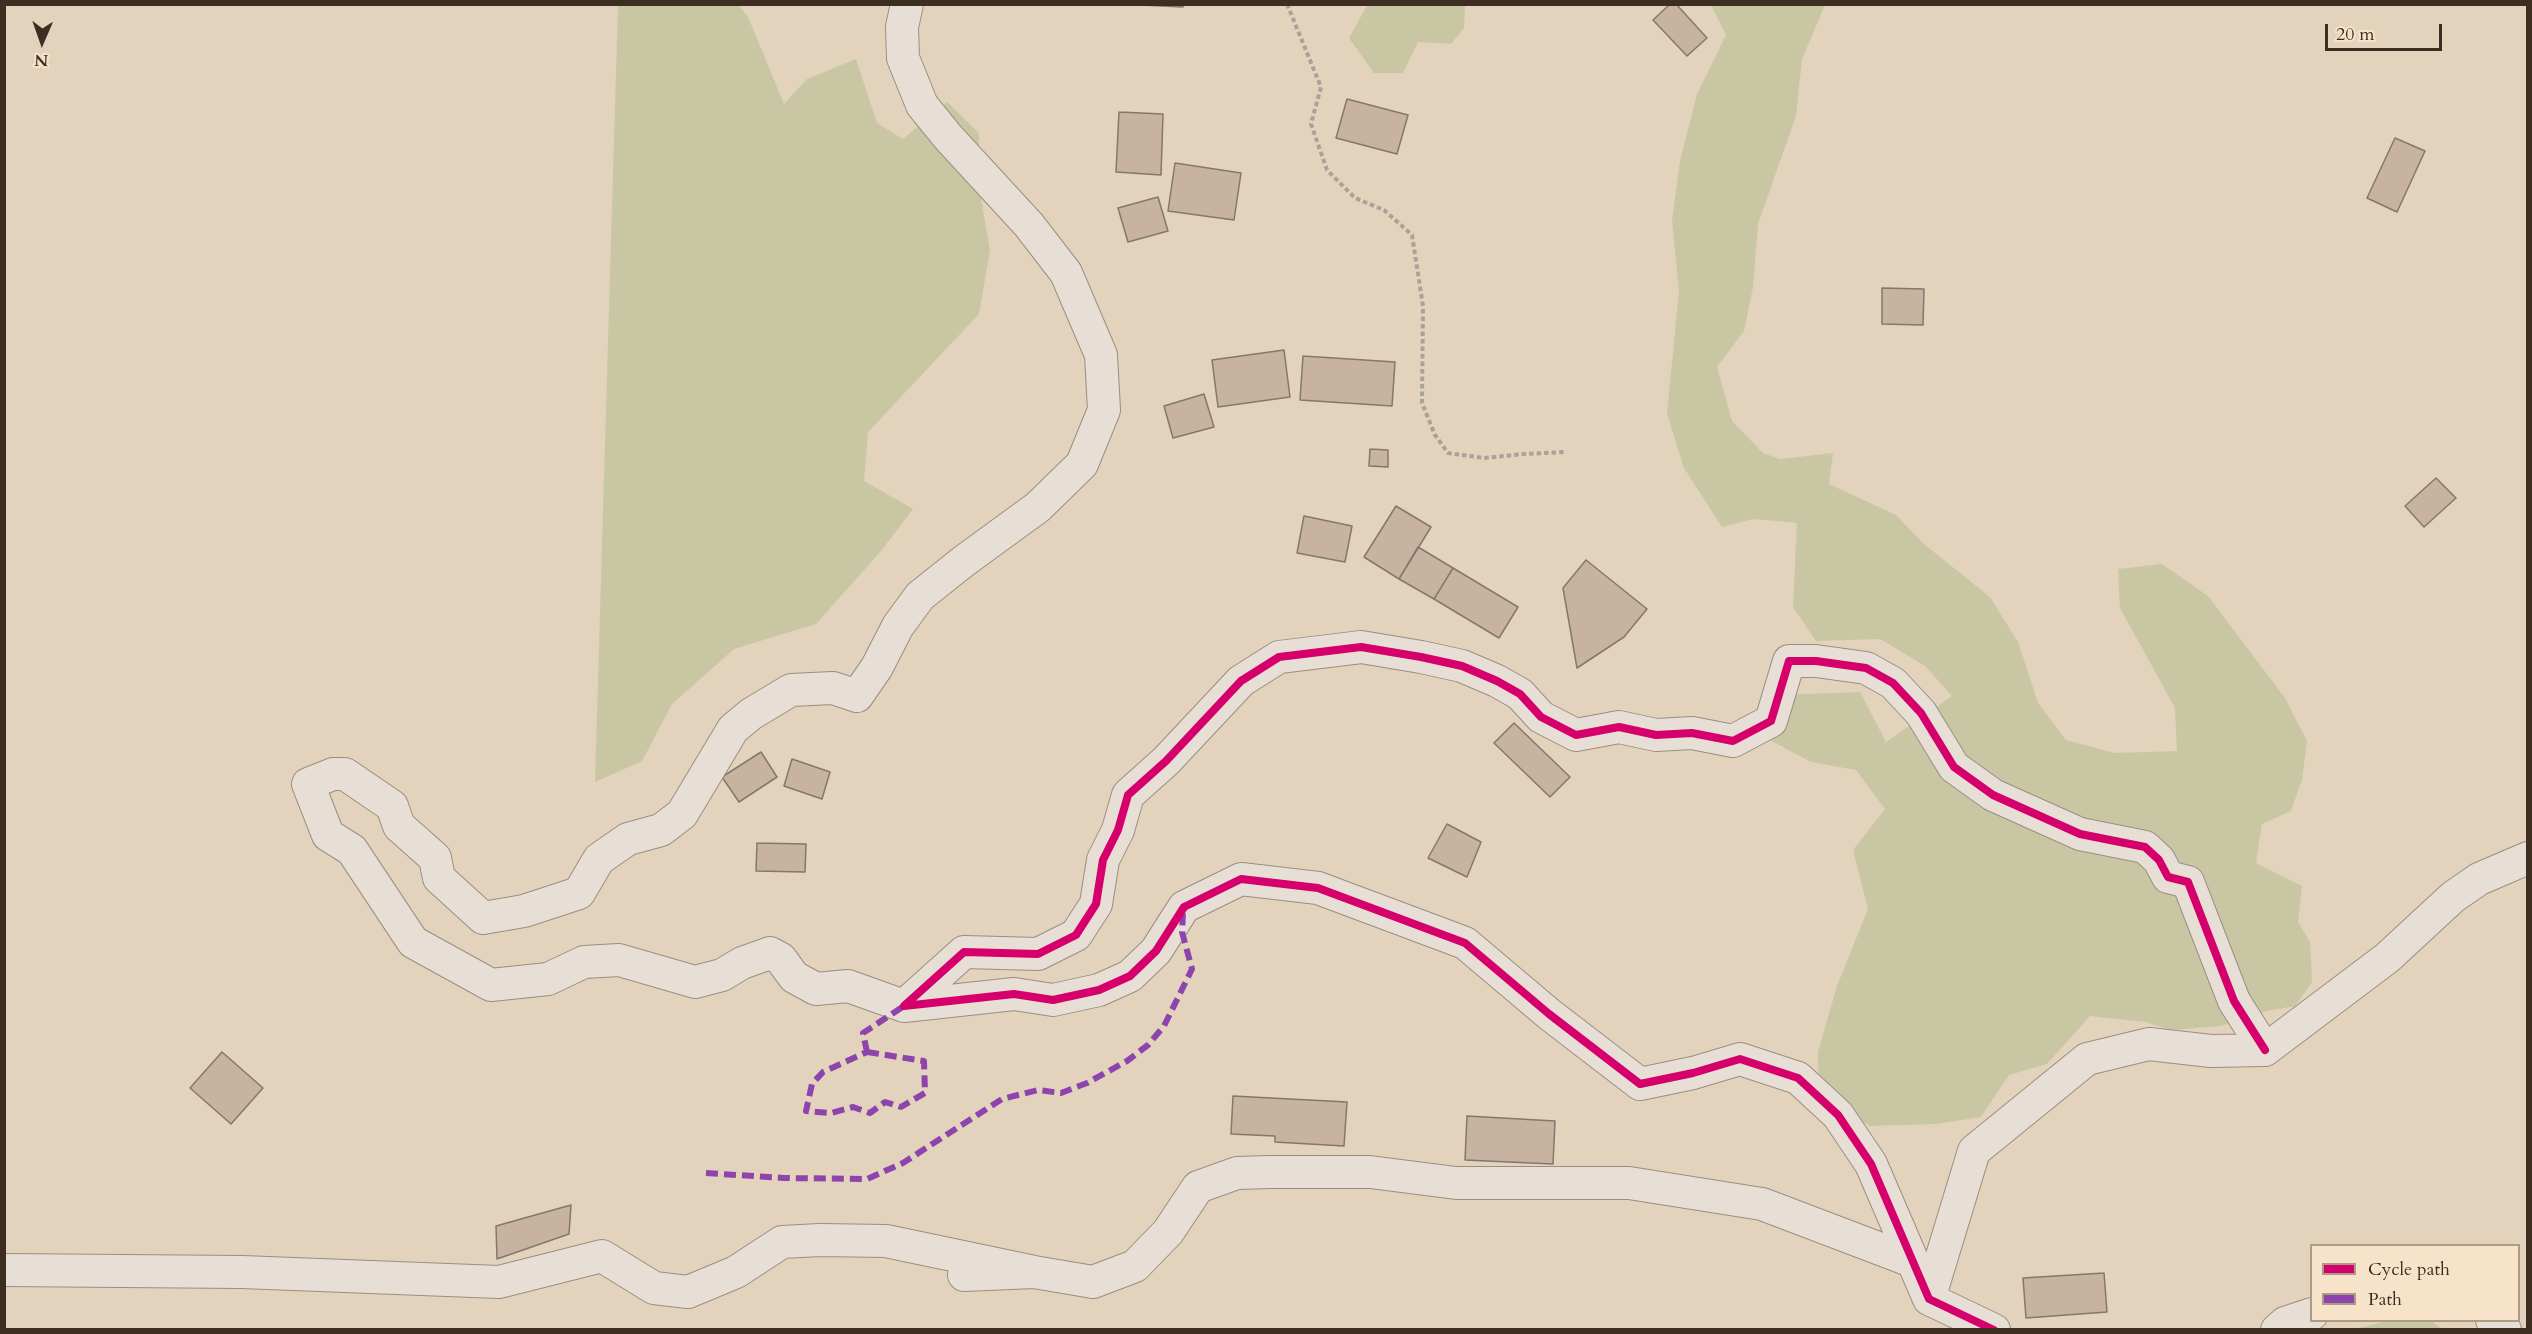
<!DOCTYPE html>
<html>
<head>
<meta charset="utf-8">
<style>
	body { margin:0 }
	#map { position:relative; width:2532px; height:1334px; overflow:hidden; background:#e3d2bc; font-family:Cardo,serif }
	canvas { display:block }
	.frame { position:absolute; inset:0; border:6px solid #3d2e21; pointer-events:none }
	.legend { position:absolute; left:2310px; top:1244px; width:210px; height:78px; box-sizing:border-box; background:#f7e3ca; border:2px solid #ad9b86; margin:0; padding:8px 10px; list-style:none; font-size:18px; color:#3d2e21 }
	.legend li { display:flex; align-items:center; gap:12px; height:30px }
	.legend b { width:30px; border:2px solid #ad9b86 }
	.north { position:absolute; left:12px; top:12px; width:60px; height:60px; -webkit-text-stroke:4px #f7e3ca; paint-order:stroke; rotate:182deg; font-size:16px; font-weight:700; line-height:24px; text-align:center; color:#3d2e21 }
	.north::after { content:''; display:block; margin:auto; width:21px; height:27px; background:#3d2e21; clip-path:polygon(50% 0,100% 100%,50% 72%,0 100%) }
	.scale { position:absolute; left:2325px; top:24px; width:117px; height:27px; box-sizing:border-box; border:3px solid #3d2e21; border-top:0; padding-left:8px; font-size:18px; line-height:21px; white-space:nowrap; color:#3d2e21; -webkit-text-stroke:4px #f7e3ca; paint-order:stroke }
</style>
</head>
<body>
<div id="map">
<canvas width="2532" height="1334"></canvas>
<div class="frame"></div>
<ul class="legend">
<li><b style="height:8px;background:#d6006c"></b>Cycle path</li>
<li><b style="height:8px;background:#8e44ad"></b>Path</li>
</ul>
<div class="north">N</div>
<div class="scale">20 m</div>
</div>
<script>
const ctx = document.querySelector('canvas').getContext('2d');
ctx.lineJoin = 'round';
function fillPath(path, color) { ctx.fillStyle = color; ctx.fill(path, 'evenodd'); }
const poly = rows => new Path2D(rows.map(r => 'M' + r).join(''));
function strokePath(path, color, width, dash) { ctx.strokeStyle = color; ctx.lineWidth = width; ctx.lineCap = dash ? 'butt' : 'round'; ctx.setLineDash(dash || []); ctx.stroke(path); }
const green = poly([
	[1368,4,1465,5,1464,28,1451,44,1418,42,1403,73,1374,73,1349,38],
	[618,5,739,5,748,17,784,104,807,79,856,59,877,123,903,139,947,102,979,133,978,181,990,250,979,314,868,432,864,481,913,509,881,551,816,624,734,649,672,704,642,761,595,782],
	[1711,5,1825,5,1802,59,1796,116,1758,224,1753,287,1744,331,1717,367,1732,421,1763,453,1780,459,1833,453,1829,484,1896,515,1924,544,1990,597,2018,642,2038,703,2066,740,2115,753,2177,751,2175,708,2120,608,2118,569,2162,564,2208,596,2285,698,2307,741,2302,780,2291,811,2262,824,2256,863,2302,886,2298,922,2310,942,2312,982,2295,1006,2267,1011,2221,1026,2171,1030,2145,1022,2090,1016,2047,1064,2009,1075,1981,1117,1936,1124,1870,1126,1819,1099,1818,1052,1837,986,1868,909,1853,850,1885,809,1856,770,1811,762,1764,737,1776,695,1860,692,1886,742,1952,696,1925,666,1880,639,1816,641,1793,607,1797,523,1753,519,1722,527,1684,468,1667,414,1679,291,1672,221,1680,161,1697,94,1726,35],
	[2388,1321,2431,1321,2442,1329,2354,1329]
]);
const building = poly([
	[1119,4,1183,4,1183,7,1119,4],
	[1670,4,1676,4,1707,38,1687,56,1653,20,1670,4],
	[1347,99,1408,115,1397,154,1336,138,1347,99],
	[1119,112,1163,114,1161,175,1116,172,1119,112],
	[2395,138,2425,151,2397,212,2367,198,2395,138],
	[1175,163,1241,173,1234,220,1168,211,1175,163],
	[1158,197,1168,231,1128,242,1118,208,1158,197],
	[1882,288,1924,289,1923,325,1882,324,1882,288],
	[1284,350,1290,397,1218,407,1212,360,1284,350],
	[1303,356,1395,362,1392,406,1300,400,1303,356],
	[1204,394,1214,427,1173,438,1164,406,1204,394],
	[1370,449,1388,450,1388,467,1369,466,1370,449],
	[2436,478,2456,498,2424,527,2405,506,2436,478],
	[1396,506,1431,527,1399,579,1364,557,1396,506],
	[1304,516,1352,526,1345,562,1297,553,1304,516],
	[1418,547,1453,568,1434,599,1399,579,1418,547],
	[1586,560,1647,609,1624,637,1577,668,1563,588,1586,560],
	[1453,568,1518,607,1499,638,1434,599,1453,568],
	[1514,723,1570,777,1550,797,1494,743,1514,723],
	[761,752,777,777,739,802,722,777,761,752],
	[792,759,830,772,822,799,784,786,792,759],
	[1447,824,1481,842,1467,877,1428,858,1447,824],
	[757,843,806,844,805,872,756,871,757,843],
	[222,1052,263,1088,231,1124,190,1088,222,1052],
	[1233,1096,1347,1102,1344,1146,1275,1142,1275,1136,1231,1134,1233,1096],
	[1467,1116,1555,1121,1553,1164,1465,1160,1467,1116],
	[571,1205,569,1234,497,1259,496,1226,571,1205],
	[2104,1273,2107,1312,2026,1318,2023,1278,2104,1273]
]);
const path = poly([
	[1287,4,1321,87,1311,124,1327,170,1355,198,1384,210,1412,235,1423,306,1422,403,1435,435,1448,453,1484,458,1524,454,1566,452]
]);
const minor = poly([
	[904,1006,848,986,816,989,794,977,781,959,770,953,742,963,722,975,695,982,619,960,584,962,548,979,491,985,413,942,352,850,328,835,308,784,333,774,345,774,392,806,399,826,435,858,439,878,483,918,524,911,579,893,599,859,628,839,661,830,682,814,733,729,751,714,791,690,833,688,857,696,877,667,898,626,920,596,964,561,1038,507,1082,464,1104,410,1101,355,1066,273,1029,225,948,137,922,105,903,58,902,27,907,4],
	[4,1270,242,1272,499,1282,602,1256,654,1288,688,1292,736,1272,782,1242,820,1240,886,1241,1034,1272,964,1275],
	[1034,1272,1093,1282,1135,1266,1168,1232,1198,1187,1237,1173,1270,1172,1370,1172,1456,1183,1629,1183,1762,1204,1912,1261],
	[1929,1299,1974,1151,2087,1059,2149,1044,2211,1051,2265,1050,2387,958,2453,897,2479,879,2528,858],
	[2492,1320,2505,1330],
	[1994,1330,1929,1299,1871,1164,1838,1115,1798,1078,1740,1059,1693,1073,1640,1084,1549,1014,1465,943,1318,888,1241,879,1184,907,1156,951,1130,976,1099,990,1053,1000,1014,994,904,1006,964,952,1038,954,1076,935,1096,904,1103,860,1118,830,1128,795,1166,761,1241,681,1279,657,1361,647,1421,657,1462,666,1497,681,1520,694,1541,717,1576,735,1619,727,1656,735,1692,733,1733,741,1771,721,1789,661,1816,661,1866,668,1893,683,1921,713,1954,767,1993,795,2080,834,2145,847,2159,860,2168,877,2188,882,2234,1001,2265,1050],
	[2277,1330,2285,1323,2312,1314]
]);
const quiet = poly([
	[867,1052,924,1061,925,1093,901,1107,885,1102,870,1113,853,1107,831,1113,806,1111,812,1084,823,1072,867,1052],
	[867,1052,863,1033,904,1006],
	[706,1173,784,1178,867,1179,903,1163,1002,1099,1038,1090,1061,1093,1087,1083,1127,1061,1148,1045,1164,1026,1192,969,1182,932,1183,913]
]);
const cycleway = poly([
	[1994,1330,1929,1299,1871,1164,1838,1115,1798,1078,1740,1059,1693,1073,1640,1084,1549,1014,1465,943,1318,888,1241,879,1184,907,1156,951,1130,976,1099,990,1053,1000,1014,994,904,1006,964,952,1038,954,1076,935,1096,904,1103,860,1118,830,1128,795,1166,761,1241,681,1279,657,1361,647,1421,657,1462,666,1497,681,1520,694,1541,717,1576,735,1619,727,1656,735,1692,733,1733,741,1771,721,1789,661,1816,661,1866,668,1893,683,1921,713,1954,767,1993,795,2080,834,2145,847,2159,860,2168,877,2188,882,2234,1001,2265,1050]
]);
fillPath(green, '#c9c7a3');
fillPath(building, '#c8b3a1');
strokePath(building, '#83786c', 1.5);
strokePath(minor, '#9a8e81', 34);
strokePath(path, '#aaa299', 4, [4.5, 3]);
strokePath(minor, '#e7dfd5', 32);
strokePath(quiet, '#8e44ad', 6, [12, 6]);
strokePath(cycleway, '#d6006c', 8);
</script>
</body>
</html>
